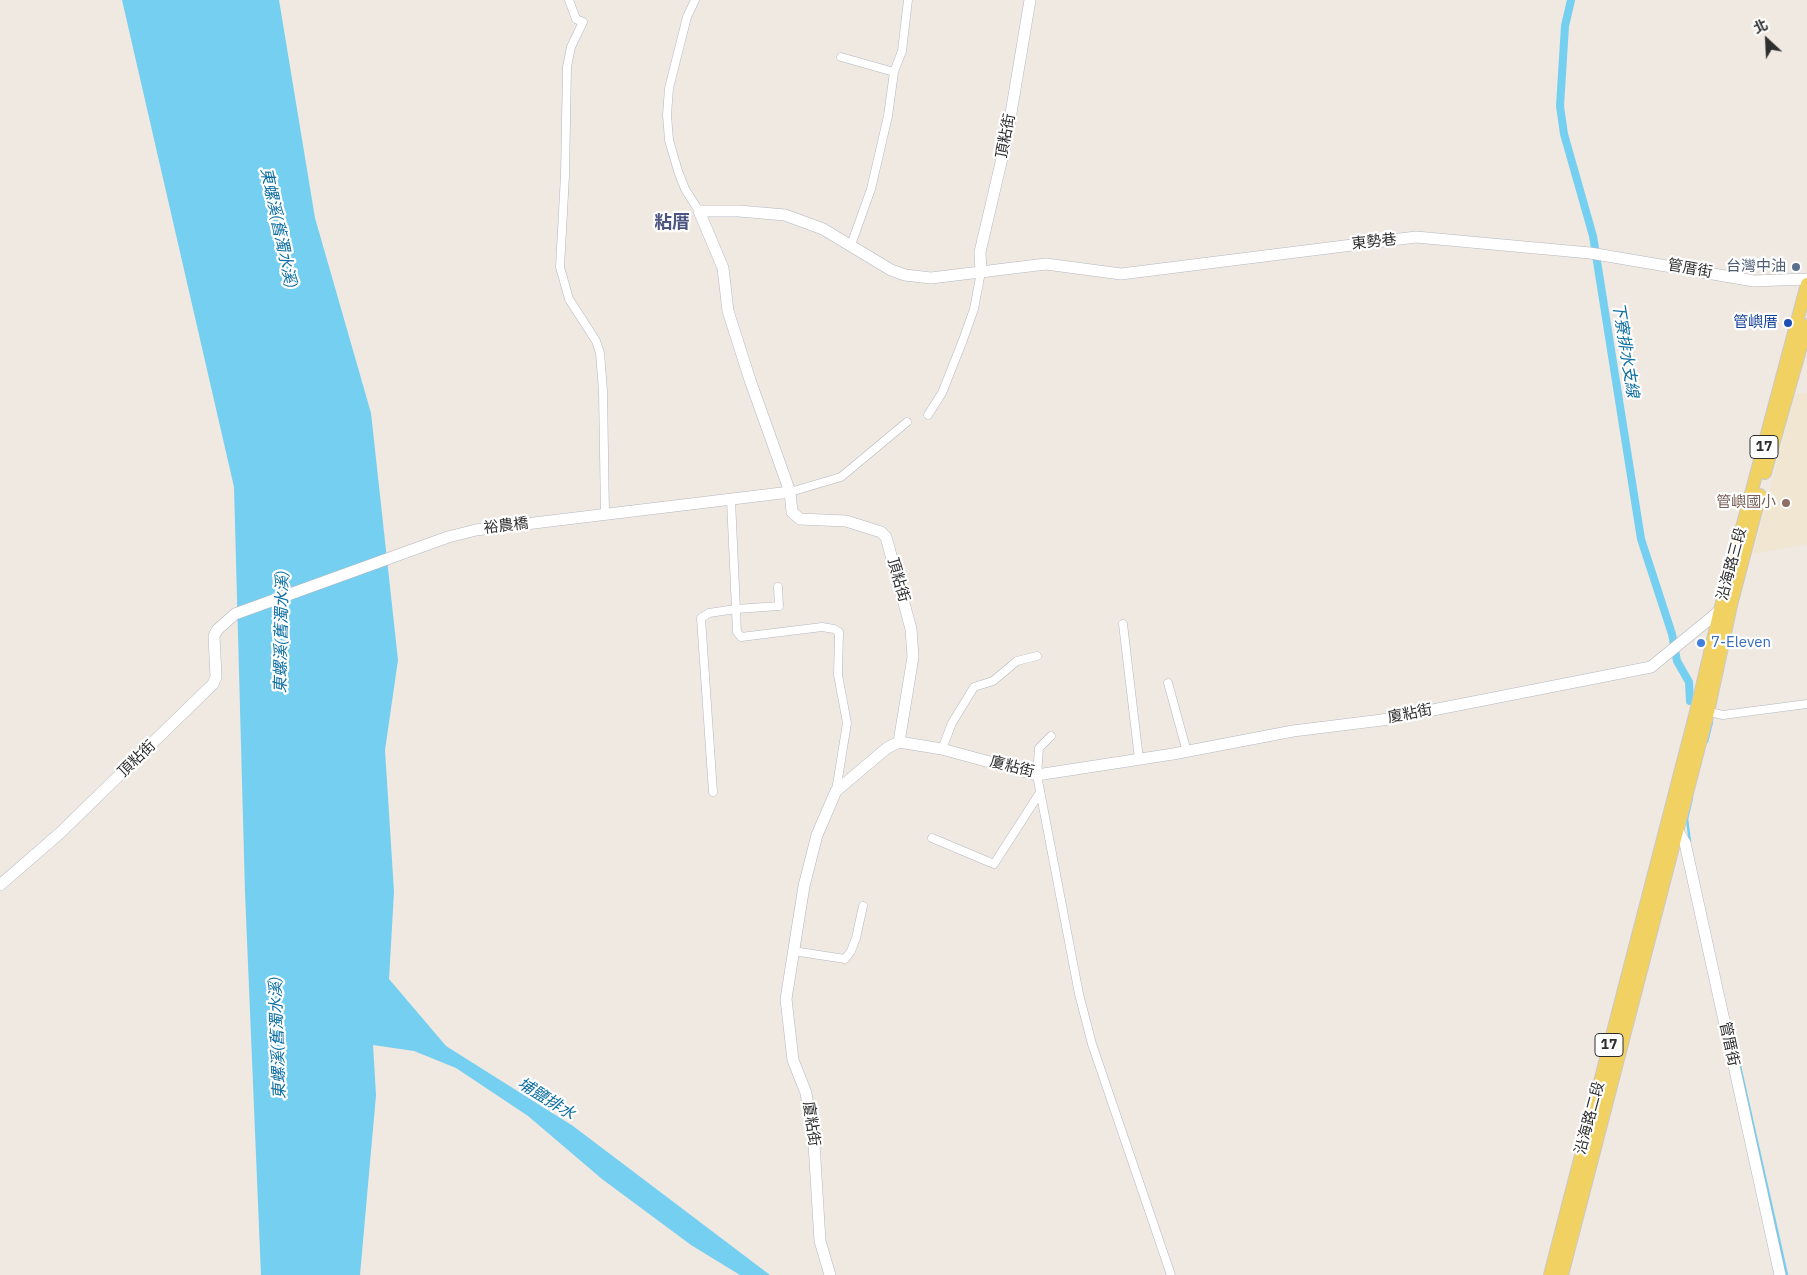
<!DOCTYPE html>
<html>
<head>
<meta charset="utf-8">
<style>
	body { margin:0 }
	#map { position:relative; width:1807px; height:1275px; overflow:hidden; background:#efe9e1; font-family:"IBM Plex Sans","Noto Sans TC",sans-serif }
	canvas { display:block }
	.north { position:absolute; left:1742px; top:15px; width:50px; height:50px; -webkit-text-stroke:4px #fff; paint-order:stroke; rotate:335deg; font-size:14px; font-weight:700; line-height:20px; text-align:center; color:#2e2e2e }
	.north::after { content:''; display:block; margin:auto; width:18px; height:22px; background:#2e2e2e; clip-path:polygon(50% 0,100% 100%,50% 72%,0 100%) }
</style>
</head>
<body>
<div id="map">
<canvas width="1807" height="1275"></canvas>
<div class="north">北</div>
</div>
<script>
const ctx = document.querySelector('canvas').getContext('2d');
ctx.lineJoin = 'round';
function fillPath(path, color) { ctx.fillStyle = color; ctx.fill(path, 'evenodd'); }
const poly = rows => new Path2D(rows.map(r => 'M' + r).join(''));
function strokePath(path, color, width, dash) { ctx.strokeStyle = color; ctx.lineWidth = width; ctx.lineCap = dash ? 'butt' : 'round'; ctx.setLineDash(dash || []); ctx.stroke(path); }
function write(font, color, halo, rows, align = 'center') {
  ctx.font = font + ' "IBM Plex Sans","Noto Sans TC",sans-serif'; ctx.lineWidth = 4.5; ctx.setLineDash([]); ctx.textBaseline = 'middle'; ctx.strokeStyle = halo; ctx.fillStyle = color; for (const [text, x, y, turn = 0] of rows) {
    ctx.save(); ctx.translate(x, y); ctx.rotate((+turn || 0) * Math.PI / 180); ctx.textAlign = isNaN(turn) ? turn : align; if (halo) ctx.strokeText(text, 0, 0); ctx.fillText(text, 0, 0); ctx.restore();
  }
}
const education = poly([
	[1807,393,1807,544,1753,554,1795,394]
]);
const water = poly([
	[122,0,279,0,315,218,371,413,398,660,385,750,394,892,389,979,446,1046,573,1126,770,1275,740,1275,691,1245,602,1179,528,1116,456,1068,414,1051,373,1045,376,1095,360,1275,261,1275,245,892,234,487]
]);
const stream = poly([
	[1707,742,1712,722,1710,719],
	[1690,842,1687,819,1692,798],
	[1733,1035,1787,1275]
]);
const canal = poly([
	[1571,0,1565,26,1560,106,1564,134,1593,236,1641,539,1672,634,1677,661,1689,682,1690,701]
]);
const street = poly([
	[569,0,576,19,583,22,571,47,567,67,565,175,560,267,569,299,596,341,600,353,603,391,605,515],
	[695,0,687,17,669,88,667,115,669,140,678,171,685,189,699,211],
	[841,57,894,72],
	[851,245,871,189,888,116,894,72,902,51,908,0],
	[928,415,942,393,963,340,974,309,981,272],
	[790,492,841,477,907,422],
	[731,500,737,632,741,637,822,627,834,629,839,632,838,675,847,723,836,791],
	[1123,624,1139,759],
	[1168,683,1187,752],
	[1705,711,1723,715,1807,704],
	[1051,736,1039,748,1037,775,1079,994,1092,1044,1171,1275],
	[942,749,952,723,974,687,993,681,1017,661,1037,656],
	[713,792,701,618,709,613,736,609,779,606,778,587],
	[932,838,994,864,1039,794],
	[793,951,845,959,851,951,856,938,863,906]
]);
const secondary = poly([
	[981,272,980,252,1007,137,1030,0],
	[899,742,913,657,911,629,886,537,881,532,846,521,800,519,792,512,790,492,750,380,728,311,723,268,699,211,739,211,785,215,823,229,891,270,905,275,931,278,1046,264,1121,274,1416,237,1590,253,1754,281,1807,279],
	[1675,826,1685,843,1780,1275],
	[0,885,60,833,213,684,216,677,214,636,217,630,235,614,448,537,476,530,790,492],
	[830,1275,820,1241,814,1144,806,1093,793,1060,786,999,804,886,817,835,836,791,887,748,899,742,942,749,1037,775,1173,754,1293,731,1382,720,1651,667,1723,608]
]);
const primary = poly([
	[1765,473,1807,325],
	[1550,1275,1697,708,1720,610,1807,284],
	[1562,1275,1708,712,1731,605,1760,495]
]);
const markers = [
	[1796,267,5,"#5c6f8a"],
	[1788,323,5,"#1a4fb4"],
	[1786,503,5,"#8d6e63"],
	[1701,643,5,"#3f7fe0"]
];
const shields = [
	[1764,447,28],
	[1609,1045,28]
];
const shieldNames = [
	["17",1764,447],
	["17",1609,1045]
];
const streetNames = [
	["頂粘街",1006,136,-79],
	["東勢巷",1374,242,-6],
	["管厝街",1690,269,10],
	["裕農橋",506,526,-7],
	["沿海路三段",1732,564,-75],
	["頂粘街",898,580,74],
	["廈粘街",1410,714,-11],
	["頂粘街",137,759,-44],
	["廈粘街",1012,767,14],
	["管厝街",1729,1044,78],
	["沿海路二段",1590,1118,-75],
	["廈粘街",811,1124,82]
];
const serviceNames = [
	["台灣中油",1786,267]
];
const transitNames = [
	["管嶼厝",1778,323]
];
const educationNames = [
	["管嶼國小",1776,503]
];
const shopNames = [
	["7-Eleven",1711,643]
];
const waterNames = [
	["東螺溪(舊濁水溪)",278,228,78],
	["下寮排水支線",1625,350,81],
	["東螺溪(舊濁水溪)",282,632,-89],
	["東螺溪(舊濁水溪)",278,1038,-92],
	["埔鹽排水",546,1099,32]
];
const quarterNames = [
	["粘厝",672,223]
];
fillPath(education, '#f0e6d1');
fillPath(water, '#75cff0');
strokePath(stream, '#75cff0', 2.5);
strokePath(canal, '#75cff0', 8);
strokePath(street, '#b4b7c1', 9);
strokePath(secondary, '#b4b7c1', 12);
strokePath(primary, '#c9c9c9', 14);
strokePath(street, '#fff', 8);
strokePath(secondary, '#fff', 11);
strokePath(primary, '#f2d163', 12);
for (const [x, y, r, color] of markers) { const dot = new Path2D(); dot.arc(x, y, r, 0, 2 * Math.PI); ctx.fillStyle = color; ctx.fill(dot); strokePath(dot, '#fff', 2); }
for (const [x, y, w] of shields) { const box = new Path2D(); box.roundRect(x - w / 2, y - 11.5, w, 23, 4); ctx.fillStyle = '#fff'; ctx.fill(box); strokePath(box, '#2e2e2e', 1); }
write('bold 14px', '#2e2e2e', null, shieldNames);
write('15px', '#2e2e2e', '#fff', streetNames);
write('15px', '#4e5e75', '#fff', serviceNames, 'right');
write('15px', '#164399', '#fff', transitNames, 'right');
write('15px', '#785e54', '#fff', educationNames, 'right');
write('15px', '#366cbe', '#fff', shopNames, 'left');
write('italic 16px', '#0d6fa3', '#fff', waterNames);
write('bold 18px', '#4d5680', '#fff', quarterNames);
</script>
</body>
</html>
